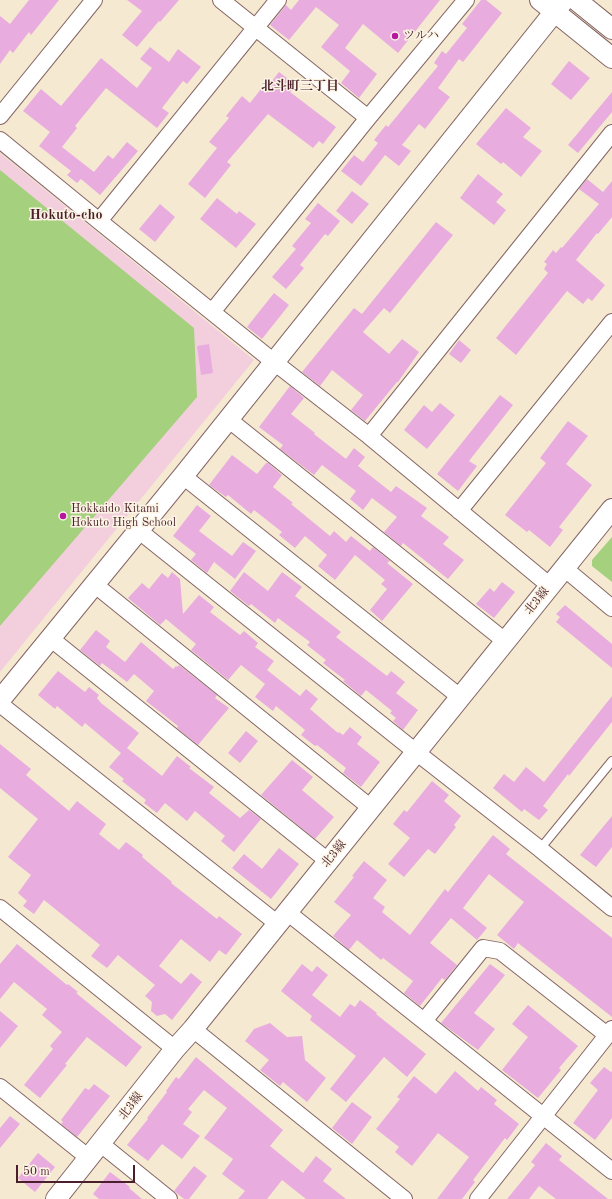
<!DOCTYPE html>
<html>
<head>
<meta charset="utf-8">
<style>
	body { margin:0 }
	#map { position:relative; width:612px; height:1199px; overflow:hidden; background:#f5e9d1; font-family:"Old Standard TT",serif }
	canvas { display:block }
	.scale { position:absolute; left:16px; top:1165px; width:119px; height:18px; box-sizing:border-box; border:2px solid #4a1f2b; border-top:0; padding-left:5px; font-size:12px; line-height:14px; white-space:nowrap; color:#4a1f2b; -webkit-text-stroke:3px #fcf5e5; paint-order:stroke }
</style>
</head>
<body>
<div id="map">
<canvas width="612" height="1199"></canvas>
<div class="scale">50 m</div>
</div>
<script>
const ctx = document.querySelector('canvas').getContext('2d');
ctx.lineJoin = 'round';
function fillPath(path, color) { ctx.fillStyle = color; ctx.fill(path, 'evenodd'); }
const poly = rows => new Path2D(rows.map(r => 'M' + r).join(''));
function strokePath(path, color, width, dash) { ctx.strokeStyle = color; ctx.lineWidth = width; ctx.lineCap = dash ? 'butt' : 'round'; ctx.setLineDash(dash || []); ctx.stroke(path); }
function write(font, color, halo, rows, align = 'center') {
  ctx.font = font + ' "Old Standard TT","Noto Serif JP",serif'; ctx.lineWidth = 3; ctx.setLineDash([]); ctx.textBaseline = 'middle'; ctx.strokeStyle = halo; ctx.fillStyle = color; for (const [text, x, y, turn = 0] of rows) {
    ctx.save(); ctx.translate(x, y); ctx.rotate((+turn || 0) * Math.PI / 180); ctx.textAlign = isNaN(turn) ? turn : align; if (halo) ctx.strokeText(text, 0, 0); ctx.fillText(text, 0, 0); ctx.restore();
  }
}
const built = poly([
	[0,153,254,360,0,672]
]);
const green = poly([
	[0,170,194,328,197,397,0,626],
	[612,537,612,582,592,566,592,560]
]);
const building = poly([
	[29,0,59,0,31,35,29,32,13,53,10,50,0,64,0,16,10,24],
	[127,0,179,0,160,22,159,21,137,47,122,35,142,11],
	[299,0,440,0,398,53,363,24,345,48,377,74,359,98,341,83,350,71,321,47,339,25,316,7,289,40,270,25,286,5,291,10],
	[481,0,486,0,502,13,463,62,459,59,438,88,450,97,425,129,419,124,402,145,411,151,399,166,385,155,361,186,341,171,354,155,363,162,378,143,374,140,386,125,388,127,438,66,434,63,442,51,446,54,467,28,462,24],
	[150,47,169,62,178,49,201,67,187,84,183,81,162,108,169,113,157,128,106,88,75,126,77,128,62,147,94,172,108,155,113,159,127,142,138,151,100,195,81,179,77,183,67,175,71,171,39,146,50,132,23,111,41,89,61,106,101,58,137,88,152,68,140,59],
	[569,61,590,78,571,100,551,84],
	[279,72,296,85,290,92,336,127,323,144,319,141,313,148,268,114,227,162,231,165,205,198,188,184,217,148,209,142,229,118,226,116,242,96,250,103,261,89,264,91],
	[612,92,612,112,578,153,568,145],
	[506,108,531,128,523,137,542,151,521,177,503,162,501,164,476,144],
	[478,174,503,194,496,202,506,210,494,225,460,198],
	[587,179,603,192,612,181,612,217,598,234,597,233,576,260,605,285,592,301,588,298,583,304,567,291,516,355,496,338,548,273,544,269,547,264,544,262,553,250,556,253,561,247,562,248,599,204,579,189],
	[352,191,369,204,352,224,336,211],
	[217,198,237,214,239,211,256,224,236,248,200,219],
	[318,203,340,221,328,236,325,234,300,265,304,268,286,289,272,277,296,249,292,246,311,223,305,219],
	[160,204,175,217,155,242,139,229],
	[436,222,453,235,390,313,384,308,363,332,389,354,402,339,419,352,398,382,397,382,365,421,351,410,363,395,332,370,320,386,302,372,354,308,362,314],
	[274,293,289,305,262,339,247,327],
	[459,340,471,350,461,363,449,354],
	[209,344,213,373,201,375,197,346],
	[290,386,304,398,291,414,315,433,314,434,346,459,354,448,365,457,358,466,391,492,396,486,427,508,421,516,449,537,443,544,464,560,448,579,403,543,401,546,384,532,397,517,372,498,363,510,350,499,356,491,322,465,314,475,280,449,283,445,259,427],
	[500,395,513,405,469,461,477,466,458,491,437,474],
	[440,403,455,415,427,449,404,430,424,405,432,412],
	[568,421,588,436,566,464,592,485,559,527,563,530,550,547,529,530,527,532,505,515,546,463,540,458],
	[232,455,257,474,266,463,268,463,282,475,273,487,293,503,291,504,330,536,334,531,346,542,351,536,370,551,373,547,390,561,387,563,413,584,382,621,370,610,387,589,381,584,385,580,355,555,335,580,318,566,327,555,305,536,295,548,279,535,282,532,254,510,251,514,228,495,226,497,209,485],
	[197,505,211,516,199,531,232,556,243,542,256,551,235,579,214,562,207,573,191,560,196,554,173,536],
	[172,572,180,579,183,614,199,595,214,607,210,612,240,635,244,631,258,643,255,647,274,661,267,670,300,696,306,689,318,699,310,709,338,733,339,732,343,735,350,727,362,737,357,744,380,762,361,787,343,773,346,768,317,745,315,746,301,735,305,730,276,706,273,711,255,697,265,684,241,665,228,680,191,650,196,644,166,619,160,625,128,598,142,583,149,589,162,573,168,578],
	[244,572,268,591,282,572,302,587,295,596,341,632,336,637,387,676,391,671,405,682,396,693,418,710,403,730,393,721,396,718,390,713,392,711,366,690,361,696,343,681,345,680,323,663,326,660,307,645,310,642,278,618,275,623,251,604,249,606,230,591],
	[502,582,515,592,494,618,476,604,490,588,494,592],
	[565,605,612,644,612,668,556,622,560,617,556,614],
	[96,630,110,641,106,647,125,662,141,642,173,669,176,666,177,667,179,665,217,695,215,698,229,708,198,745,177,728,178,726,146,701,154,691,134,674,127,682,102,663,100,666,80,650],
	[58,671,85,692,89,687,99,695,97,698,101,703,139,733,127,748,162,776,177,756,191,767,189,768,214,787,209,793,240,818,249,810,261,819,234,852,221,841,225,836,195,811,187,821,165,803,157,813,144,803,146,800,122,781,124,779,109,767,121,753,85,723,82,727,57,706,55,709,38,695],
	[612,696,612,722,569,776,568,774,543,806,548,810,539,820,524,809,522,812,493,788,504,774,514,782,526,767,544,782],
	[246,731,258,741,240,763,228,753],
	[0,744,31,769,26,775,69,811,77,801,106,824,99,834,119,850,126,842,143,855,142,857,172,882,171,883,217,919,219,916,242,934,226,955,219,950,210,962,181,939,159,966,181,984,191,973,202,982,172,1020,165,1014,157,1016,151,1011,152,1002,145,996,155,985,118,955,107,968,91,956,100,945,44,900,34,914,23,906,27,901,18,893,31,875,8,857,38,819,0,788],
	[292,760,313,777,302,790,334,817,315,839,261,795],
	[432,781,449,795,444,801,461,816,454,825,456,827,435,854,428,849,404,877,388,864,410,838,393,824,404,810,407,812],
	[612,816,612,847,596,867,580,855],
	[493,835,510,849,506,854,612,938,612,1017,518,943,514,949,497,935,524,902,489,874,463,908,487,928,477,940,451,918,430,943,457,965,445,980,442,978,420,1006,404,993,413,981,383,958,381,960,357,940,349,950,333,936,351,915,334,902,354,877,352,876,364,861,387,880,373,898,385,907,382,912,410,935,445,889,448,892],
	[279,848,299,864,271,899,232,868,244,854,262,869],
	[17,944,67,985,68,984,78,992,76,993,142,1047,126,1067,87,1037,65,1064,67,1065,40,1098,24,1085,53,1049,50,1046,62,1032,42,1015,47,1009,14,982,0,999,0,964],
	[302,964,312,972,317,966,328,975,312,995,340,1017,350,1004,355,1007,360,1000,377,1013,376,1014,426,1054,407,1077,384,1057,346,1102,330,1089,356,1056,310,1020,312,1016,281,991],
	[490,964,505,975,474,1013,495,1029,478,1050,441,1023],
	[528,1005,578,1046,559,1068,561,1070,538,1098,502,1070,528,1037,512,1024],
	[0,1011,18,1026,0,1048],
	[270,1023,287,1037,302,1036,305,1060,326,1078,307,1102,283,1082,280,1086,260,1070,269,1060,245,1041,254,1029],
	[196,1057,283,1130,270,1146,303,1173,316,1156,332,1169,323,1181,346,1199,306,1199,282,1180,267,1199,238,1199,245,1191,222,1174,233,1159,204,1138,227,1108,204,1090,188,1109,192,1112,183,1124,200,1136,182,1159,162,1144,148,1161,127,1145,148,1119,147,1118,167,1092,166,1091,176,1077,179,1079],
	[604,1067,611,1072,612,1071,612,1118,595,1140,573,1123,598,1090,590,1083],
	[455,1071,478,1091,481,1087,497,1100,494,1104,519,1124,507,1140,505,1138,473,1180,475,1182,462,1199,437,1199,469,1157,438,1133,412,1166,395,1152,399,1147,376,1129,400,1099,397,1097,414,1076,436,1094],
	[94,1084,110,1096,77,1137,61,1124,63,1122,61,1120,85,1088,89,1090],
	[352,1102,372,1117,352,1144,332,1128],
	[10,1116,20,1124,0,1148,0,1128],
	[546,1143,562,1156,559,1160,608,1199,556,1199,539,1186,529,1199,507,1199,535,1165,531,1162],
	[38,1153,55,1167,35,1192,18,1178],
	[194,1166,207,1176,189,1199,184,1199,174,1191],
	[110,1172,130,1187,129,1188,142,1199,99,1199,93,1194]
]);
const service = poly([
	[540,849,612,761]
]);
const minor = poly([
	[221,0,368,118],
	[0,116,94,0],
	[0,140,99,221,274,362,369,436,549,585],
	[99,221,278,0],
	[212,312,368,118,466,0],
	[228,419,505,641],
	[369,436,612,133],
	[183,476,460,697],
	[459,511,612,322],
	[138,530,416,752,540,849,612,908],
	[564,568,612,608],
	[94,584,371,808],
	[50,638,328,861],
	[0,704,278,924],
	[0,908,175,1049],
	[287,912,612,1171],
	[424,1021,483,948,500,951,607,1035],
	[193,1029,404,1199],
	[0,1087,89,1158],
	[101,1144,169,1199],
	[478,1199,612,1029]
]);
const tertiary = poly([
	[540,0,612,58],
	[576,0,612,29],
	[0,700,183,476,564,0],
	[56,1199,175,1049,193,1029,612,509]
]);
const markers = [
	[395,36,4,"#b5179e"],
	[63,516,4,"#b5179e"]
];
const poiNames = [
	["ツルハ",403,36],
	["Hokkaido Kitami",71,509],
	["Hokuto High School",71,523]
];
const streetNames = [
	["北3線",537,601,-51],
	["北3線",334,854,-51],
	["北3線",131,1106,-52]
];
const neighbourhoodNames = [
	["北斗町三丁目",300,87]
];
const quarterNames = [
	["Hokuto-cho",66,215]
];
fillPath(built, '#f3cfde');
fillPath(green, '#a5d07d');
fillPath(building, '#e8adde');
strokePath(service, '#866665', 10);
strokePath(minor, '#866665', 18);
strokePath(tertiary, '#866665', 22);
strokePath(service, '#fff', 8);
strokePath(minor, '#fff', 16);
strokePath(tertiary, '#fff', 20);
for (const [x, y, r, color] of markers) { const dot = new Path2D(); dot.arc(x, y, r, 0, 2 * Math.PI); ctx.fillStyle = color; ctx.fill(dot); strokePath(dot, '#fcf5e5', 1.5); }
write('12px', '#4a1f2b', '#fcf5e5', poiNames, 'left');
write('12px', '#4a1f2b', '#fcf5e5', streetNames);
write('bold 13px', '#4a1f2b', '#fcf5e5', neighbourhoodNames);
write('bold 14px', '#4a1f2b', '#fcf5e5', quarterNames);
</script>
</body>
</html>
